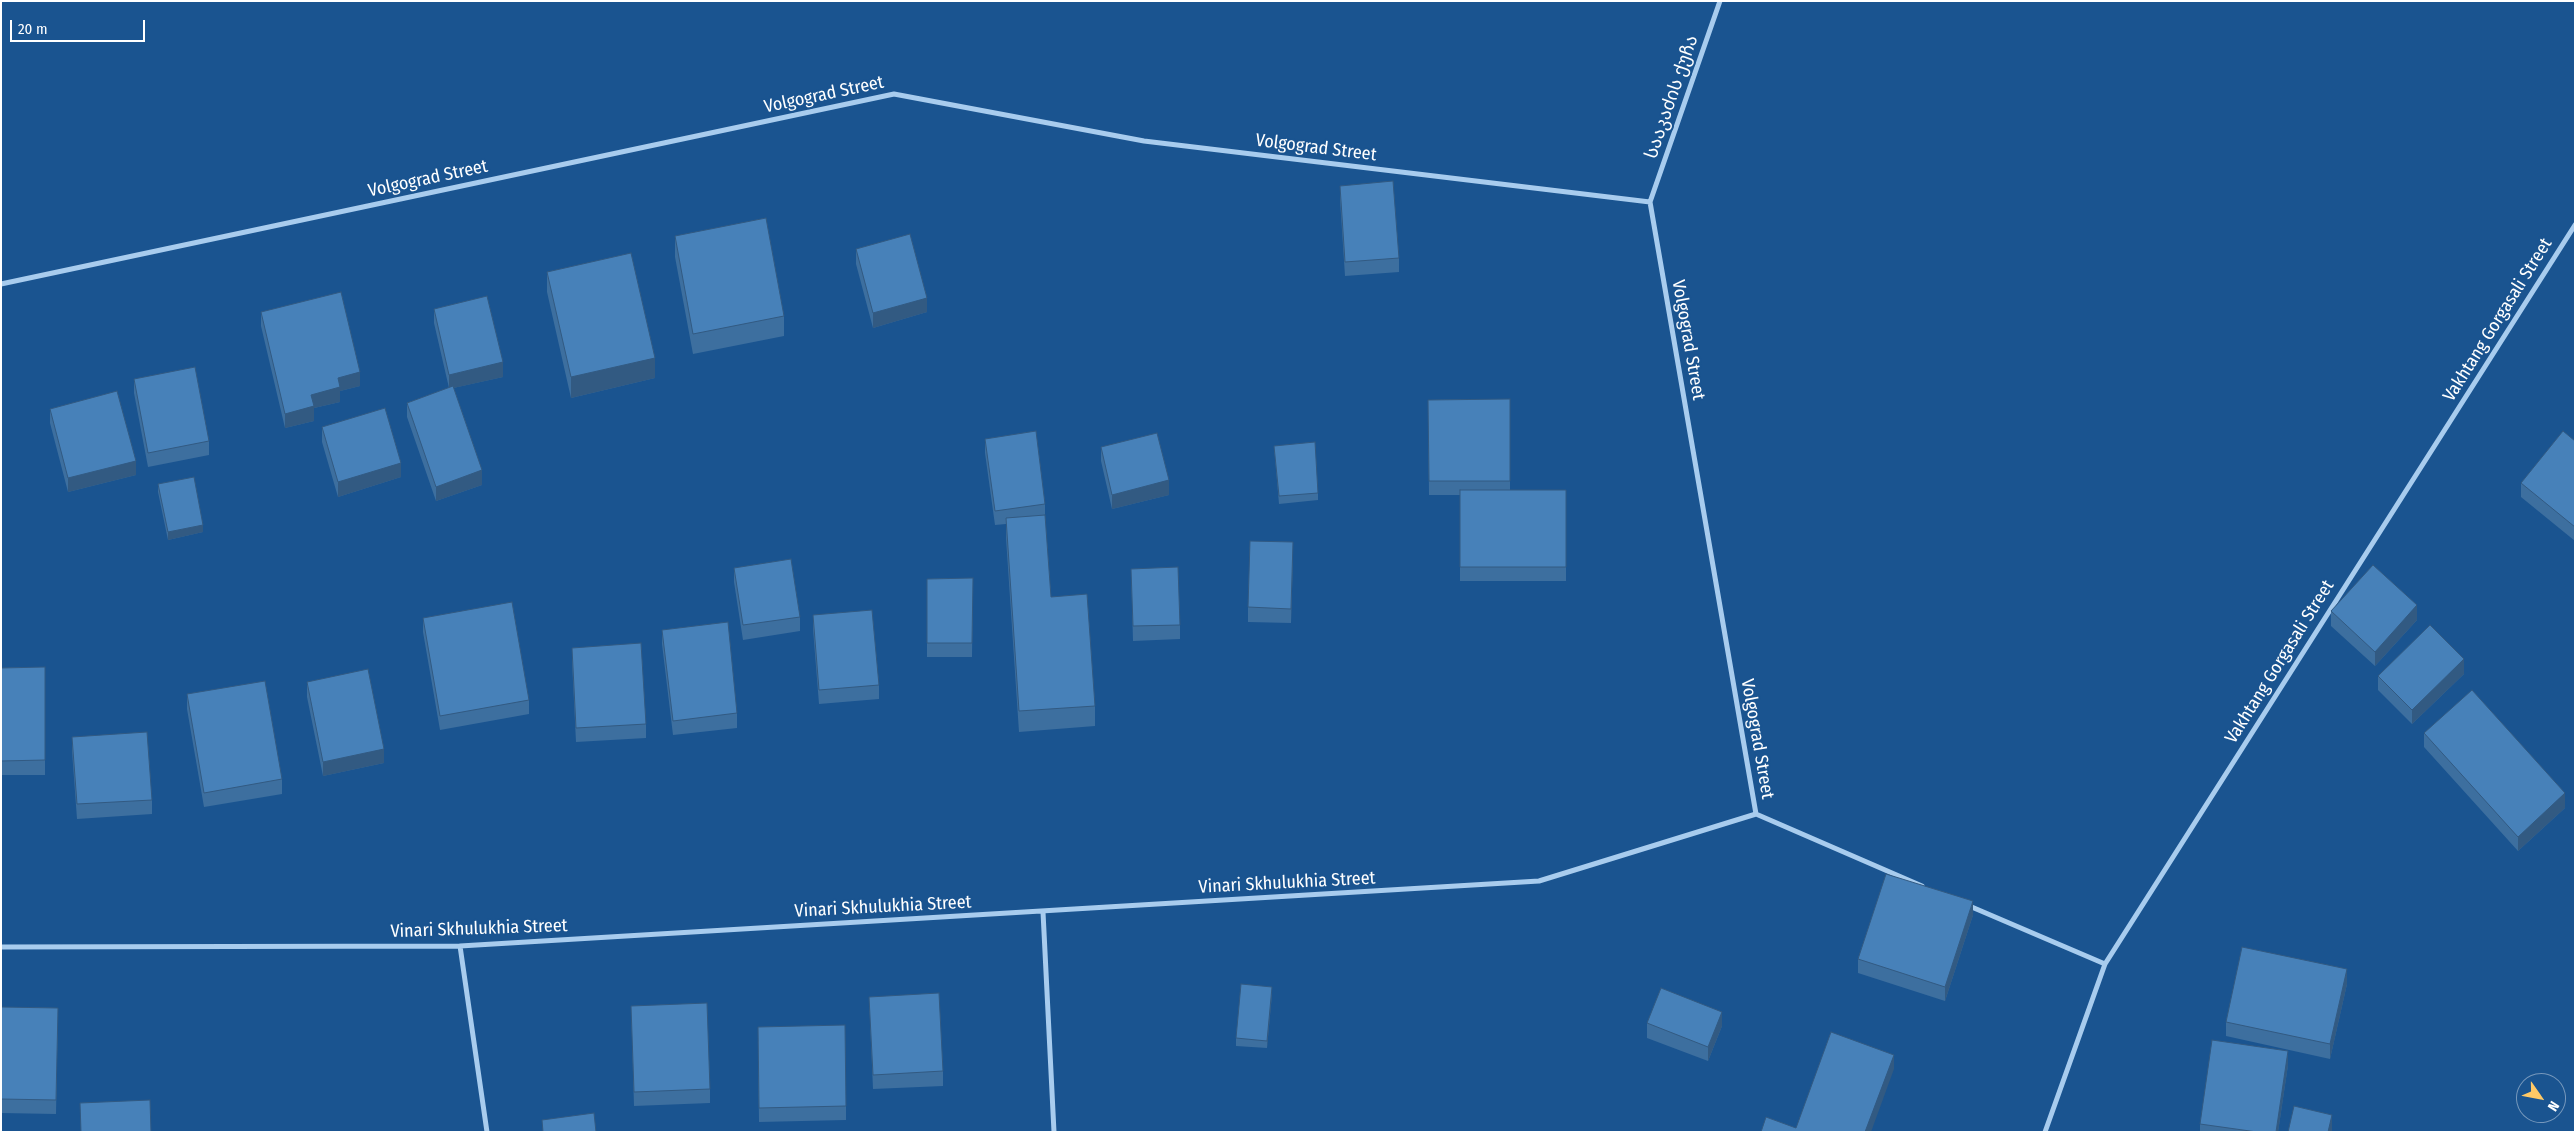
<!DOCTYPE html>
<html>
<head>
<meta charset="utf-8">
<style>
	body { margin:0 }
	#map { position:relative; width:2576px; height:1133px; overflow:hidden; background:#1a5490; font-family:"Fira Sans Condensed",sans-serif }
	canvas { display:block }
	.frame { position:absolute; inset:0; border:2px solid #fff; pointer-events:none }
	.north { position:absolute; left:2516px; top:1073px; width:50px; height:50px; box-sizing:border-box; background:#1a5490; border:1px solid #7698bc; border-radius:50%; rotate:123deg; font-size:14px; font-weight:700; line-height:20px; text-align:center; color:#fff }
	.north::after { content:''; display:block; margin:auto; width:18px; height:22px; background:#ffc966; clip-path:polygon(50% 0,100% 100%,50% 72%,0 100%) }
	.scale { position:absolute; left:10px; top:20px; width:135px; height:22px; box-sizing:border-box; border:2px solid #fff; border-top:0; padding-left:6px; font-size:15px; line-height:18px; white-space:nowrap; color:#fff; -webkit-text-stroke:4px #1a5490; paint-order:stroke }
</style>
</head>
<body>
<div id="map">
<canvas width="2576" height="1133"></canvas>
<div class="frame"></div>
<div class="north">N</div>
<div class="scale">20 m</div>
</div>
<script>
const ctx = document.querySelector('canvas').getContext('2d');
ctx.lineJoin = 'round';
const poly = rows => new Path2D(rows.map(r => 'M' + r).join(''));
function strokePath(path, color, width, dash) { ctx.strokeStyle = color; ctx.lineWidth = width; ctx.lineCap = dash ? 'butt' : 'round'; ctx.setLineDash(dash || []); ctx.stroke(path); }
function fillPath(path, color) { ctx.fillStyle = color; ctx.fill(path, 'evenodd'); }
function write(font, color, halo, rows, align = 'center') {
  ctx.font = font + ' "Fira Sans Condensed","Noto Sans Georgian",sans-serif'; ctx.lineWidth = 4; ctx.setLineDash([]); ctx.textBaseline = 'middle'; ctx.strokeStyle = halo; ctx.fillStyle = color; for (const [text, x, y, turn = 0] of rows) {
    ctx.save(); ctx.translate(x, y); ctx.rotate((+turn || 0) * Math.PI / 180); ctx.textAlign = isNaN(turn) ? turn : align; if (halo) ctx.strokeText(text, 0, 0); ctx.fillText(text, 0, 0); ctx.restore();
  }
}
const minor = poly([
	[1650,202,1720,1],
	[1,284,894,94,1144,141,1650,202,1756,814,1922,886],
	[1967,905,2105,964],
	[1043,912,1054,1132],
	[460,946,487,1132],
	[1,947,460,946,1539,881,1756,814],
	[2045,1132,2105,964,2575,225]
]);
const wall = poly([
	[1340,186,1399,258,1399,272,1345,276,1340,200],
	[675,236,784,316,784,336,693,354,675,257],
	[856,249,927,312,873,328,856,264],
	[547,272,655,378,571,398,547,292],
	[434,309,503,377,453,388,482,485,436,501,407,417,407,403,449,388,434,323],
	[261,312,360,386,340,391,340,402,314,408,314,421,285,428,261,326],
	[134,379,209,441,209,455,148,467,134,393],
	[1510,399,1510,490,1566,490,1566,581,1460,581,1460,495,1429,495,1428,400],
	[50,409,136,475,68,492,50,423],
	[322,427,401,477,338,497,322,442],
	[985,439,1045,504,1045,518,1051,597,1095,706,1095,726,1019,732,1006,538,1006,524,995,525,985,453],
	[2575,441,2575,541,2521,497,2521,483],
	[1274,446,1318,493,1318,500,1279,504],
	[1101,447,1169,495,1112,509,1101,461],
	[158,484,203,532,168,540,158,492],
	[1293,556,1291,623,1248,622,1248,607],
	[734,568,800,617,800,631,743,640,734,582],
	[1131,569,1180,625,1180,639,1133,641],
	[973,578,972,657,927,657,927,579],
	[2331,611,2417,620,2375,666,2331,626],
	[813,615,879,685,879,699,819,704,813,629],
	[423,618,529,700,529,714,440,730,423,632],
	[662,630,737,713,737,728,673,735,662,644],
	[572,648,646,724,646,738,576,742,572,662],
	[45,667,45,775,1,775,1,668],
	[2464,674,2412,724,2378,690,2378,676],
	[307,682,384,763,323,776,307,697],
	[187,694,282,779,282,794,204,807,187,709],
	[2424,733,2565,808,2518,851,2424,747],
	[72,737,152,800,152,814,77,819,72,751],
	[1973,915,1945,1001,1858,973,1858,959],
	[2347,984,2330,1059,2226,1036,2226,1022],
	[1272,994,1267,1048,1236,1046,1236,1038],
	[869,997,943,1071,943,1086,873,1089],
	[631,1006,710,1089,710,1103,634,1106],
	[1,1007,58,1008,56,1114,1,1113],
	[1647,1023,1722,1026,1708,1061,1647,1038],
	[758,1041,846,1106,846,1120,759,1122],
	[2288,1065,2278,1132,2200,1132,2200,1124]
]);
const shadedWall = poly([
	[927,298,927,312,873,328,873,313],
	[655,358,655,378,571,398,571,377],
	[503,362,503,377,449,389,449,375],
	[360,372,360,386,340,391,340,402,314,408,314,421,285,428,285,414,311,395,338,378],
	[136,461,136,475,68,492,68,478],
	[401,463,401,477,338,497,338,482],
	[482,470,482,485,436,501,436,487],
	[1169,480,1169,495,1112,509,1112,495],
	[203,525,203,532,168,540,168,532],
	[1293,542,1293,556,1291,623,1291,609],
	[2417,605,2417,620,2375,666,2375,652],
	[2464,659,2464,674,2412,724,2412,710],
	[384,749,384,763,323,776,323,762],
	[2565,793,2565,808,2518,851,2518,837],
	[1973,901,1973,915,1945,1001,1945,987],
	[2347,969,2347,984,2330,1059,2330,1044],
	[1272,987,1272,994,1267,1048,1267,1041],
	[1722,1012,1722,1026,1708,1061,1708,1047],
	[2288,1051,2288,1065,2278,1132,2276,1132],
	[1894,1055,1894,1069,1871,1132,1865,1132],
	[2332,1115,2332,1132,2328,1132]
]);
const building = poly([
	[1393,181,1399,258,1345,262,1340,186,1393,181],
	[766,218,784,316,693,334,675,236,766,218],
	[910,234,927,298,873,313,856,249,910,234],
	[631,253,655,358,571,377,547,272,631,253],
	[341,292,360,372,338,378,340,387,311,395,314,406,285,414,261,312,341,292],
	[487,296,503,362,449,375,434,309,487,296],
	[195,367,209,441,148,453,134,379,195,367],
	[453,386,482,470,436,487,407,403,453,386],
	[117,391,136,461,68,478,50,409,117,391],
	[1510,399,1510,481,1429,481,1428,400,1510,399],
	[385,408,401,463,338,482,322,427,385,408],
	[1036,431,1045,504,995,511,985,439,1036,431],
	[2563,431,2575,441,2575,527,2521,483,2563,431],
	[1157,433,1169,480,1112,495,1101,447,1157,433],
	[1315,442,1318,493,1279,496,1274,446,1315,442],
	[194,477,203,525,168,532,158,484,194,477],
	[1460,490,1566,490,1566,567,1460,567,1460,490],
	[1045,515,1051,597,1087,594,1095,706,1019,711,1006,518,1045,515],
	[1250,541,1293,542,1291,609,1248,607,1250,541],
	[791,559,800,617,743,625,734,568,791,559],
	[2373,565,2417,605,2375,652,2331,611,2373,565],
	[1178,567,1180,625,1133,626,1131,569,1178,567],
	[973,578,972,643,927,643,927,579,973,578],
	[512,602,529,700,440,716,423,618,512,602],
	[872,610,879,685,819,690,813,615,872,610],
	[728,622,737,713,673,721,662,630,728,622],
	[2430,625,2464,659,2412,710,2378,676,2430,625],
	[641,643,646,724,576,728,572,648,641,643],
	[45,667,45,760,1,761,1,668,45,667],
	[368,669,384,749,323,762,307,682,368,669],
	[265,681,282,779,204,793,187,694,265,681],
	[2472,690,2565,793,2518,837,2424,733,2472,690],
	[147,732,152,800,77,804,72,737,147,732],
	[1886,874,1973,901,1945,987,1858,959,1886,874],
	[2242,947,2347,969,2330,1044,2226,1022,2242,947],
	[1241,984,1272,987,1267,1041,1236,1038,1241,984],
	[1661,988,1722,1012,1708,1047,1647,1023,1661,988],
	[939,993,943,1071,873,1075,869,997,939,993],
	[707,1003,710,1089,634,1092,631,1006,707,1003],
	[1,1007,58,1008,56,1100,1,1099,1,1007],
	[845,1025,846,1106,759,1108,758,1027,845,1025],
	[1831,1032,1894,1055,1865,1132,1761,1132,1766,1117,1796,1128,1831,1032],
	[2212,1040,2288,1051,2276,1132,2257,1132,2200,1124,2212,1040],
	[150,1100,151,1132,81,1132,80,1103,150,1100],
	[2294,1106,2332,1115,2328,1132,2288,1132,2294,1106],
	[594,1113,596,1132,543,1132,542,1120,594,1113]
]);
const streetNames = [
	["Volgograd Street",824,95,-12],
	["სააკაძის ქუჩა",1672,97,-71],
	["Volgograd Street",1316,148,7],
	["Volgograd Street",428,179,-12],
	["Vakhtang Gorgasali Street",2498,320,-58],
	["Volgograd Street",1688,340,80],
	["Vakhtang Gorgasali Street",2280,662,-58],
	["Volgograd Street",1757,739,80],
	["Vinari Skhulukhia Street",1287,883,-3],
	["Vinari Skhulukhia Street",883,907,-3],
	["Vinari Skhulukhia Street",479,929,-2]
];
strokePath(minor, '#a8ccee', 5);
fillPath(wall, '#3d6f9f');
fillPath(shadedWall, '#325a82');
fillPath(building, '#4781b9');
strokePath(building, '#325a82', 1);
write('18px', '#fff', '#1a5490', streetNames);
</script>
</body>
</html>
